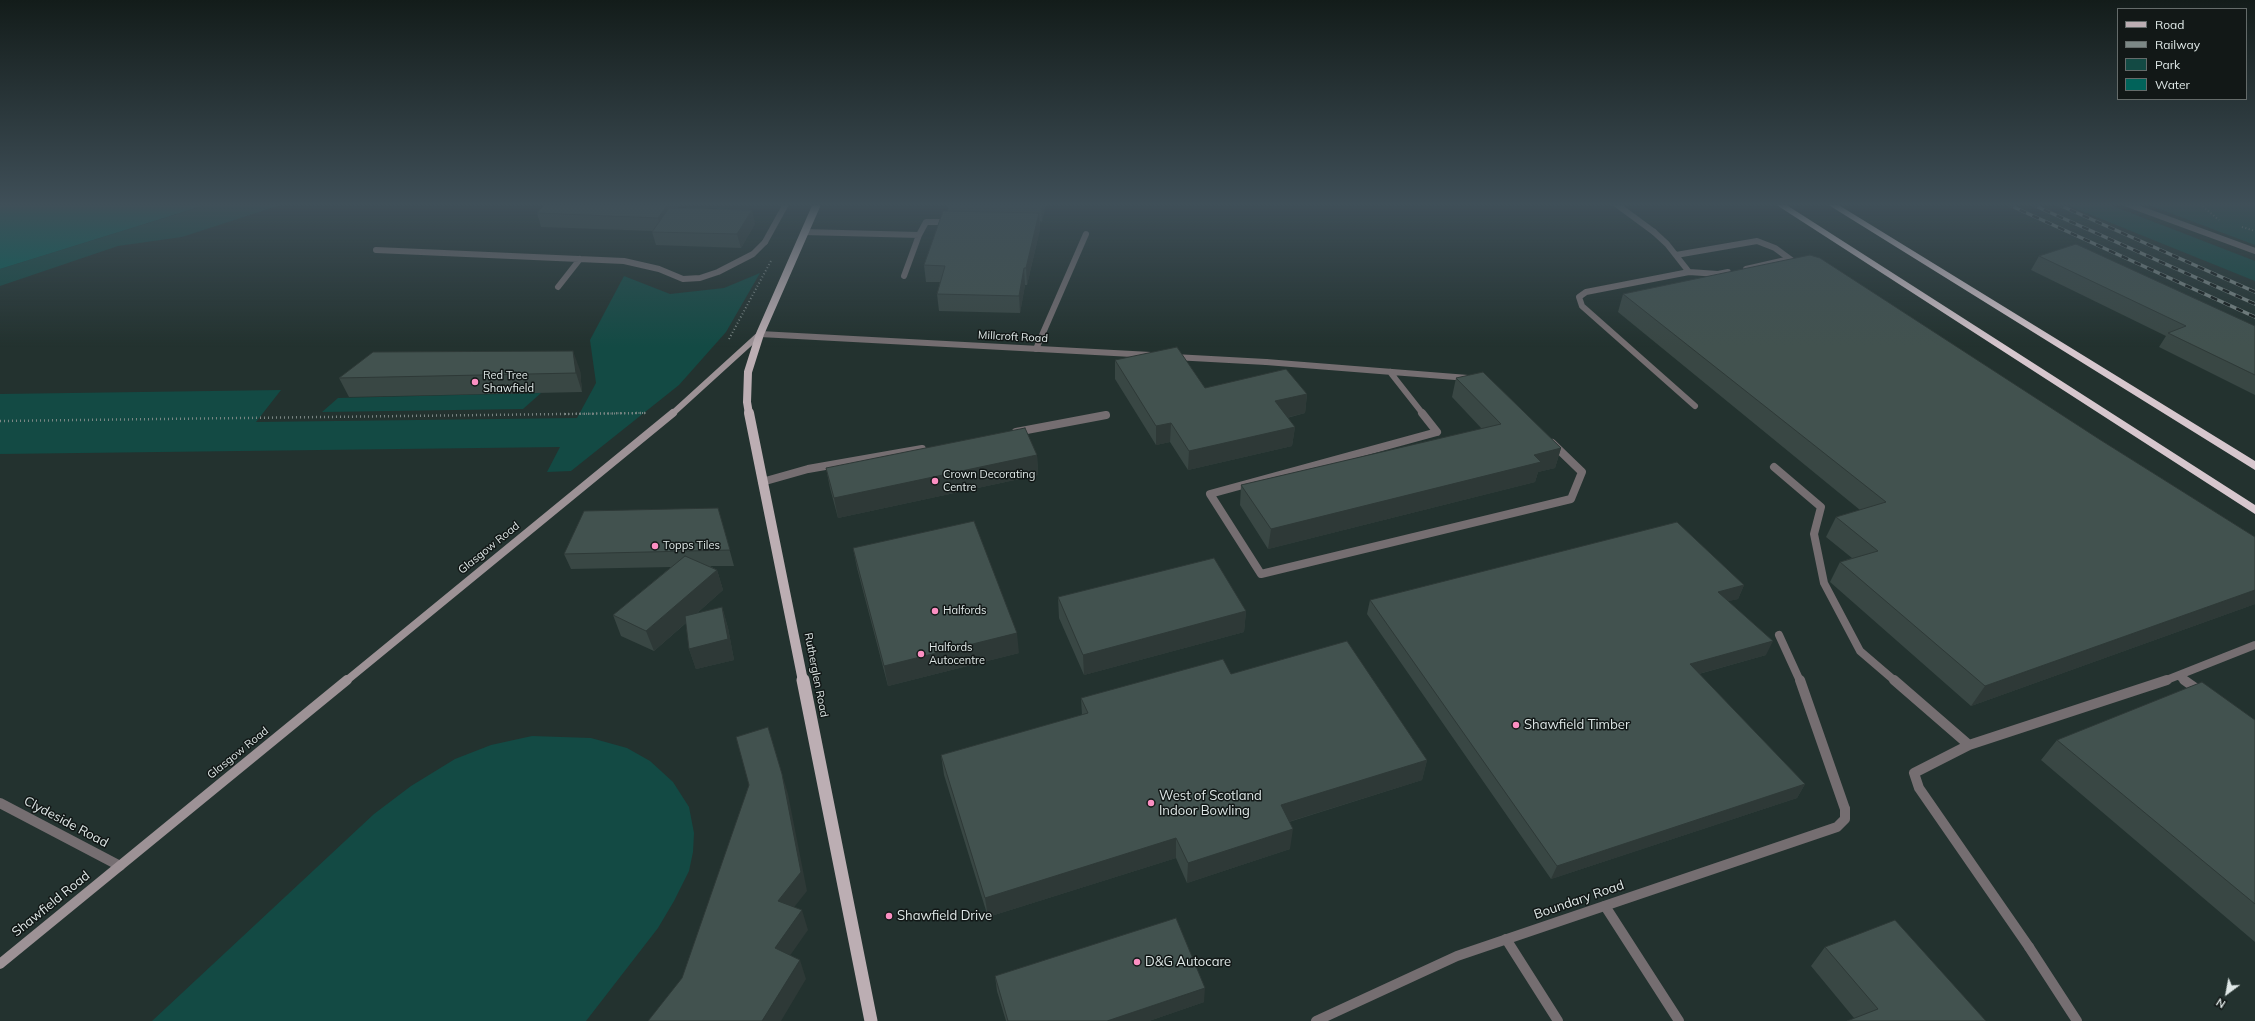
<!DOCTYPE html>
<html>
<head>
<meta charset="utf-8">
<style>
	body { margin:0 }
	#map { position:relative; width:2255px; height:1021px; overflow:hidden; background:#23322f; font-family:Mulish,sans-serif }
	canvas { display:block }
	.legend { position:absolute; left:2117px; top:8px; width:130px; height:92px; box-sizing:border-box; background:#121817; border:1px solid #646b6a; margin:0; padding:5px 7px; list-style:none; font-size:12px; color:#dfe8e7 }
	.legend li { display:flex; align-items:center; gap:8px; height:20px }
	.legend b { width:20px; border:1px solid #646b6a }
	.north { position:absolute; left:2207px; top:973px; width:40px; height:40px; -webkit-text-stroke:3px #121817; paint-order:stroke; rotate:212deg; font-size:11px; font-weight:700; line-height:16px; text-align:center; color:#dfe8e7 }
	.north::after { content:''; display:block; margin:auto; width:14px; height:18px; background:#dfe8e7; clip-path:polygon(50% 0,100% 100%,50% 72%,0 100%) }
</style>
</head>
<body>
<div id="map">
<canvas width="2255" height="1021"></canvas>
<ul class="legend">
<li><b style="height:5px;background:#bcaeb3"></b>Road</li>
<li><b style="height:5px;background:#7c8886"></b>Railway</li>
<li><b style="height:11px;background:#134a44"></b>Park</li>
<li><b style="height:11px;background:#01635a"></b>Water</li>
</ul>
<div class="north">N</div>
</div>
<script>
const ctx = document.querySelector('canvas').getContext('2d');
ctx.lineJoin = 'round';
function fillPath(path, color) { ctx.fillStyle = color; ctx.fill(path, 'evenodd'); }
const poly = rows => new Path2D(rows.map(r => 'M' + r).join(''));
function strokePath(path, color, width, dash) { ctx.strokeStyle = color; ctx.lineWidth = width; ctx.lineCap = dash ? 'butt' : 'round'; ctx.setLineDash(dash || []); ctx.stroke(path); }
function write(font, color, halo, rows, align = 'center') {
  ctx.font = font + ' Mulish,sans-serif'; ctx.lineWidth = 3; ctx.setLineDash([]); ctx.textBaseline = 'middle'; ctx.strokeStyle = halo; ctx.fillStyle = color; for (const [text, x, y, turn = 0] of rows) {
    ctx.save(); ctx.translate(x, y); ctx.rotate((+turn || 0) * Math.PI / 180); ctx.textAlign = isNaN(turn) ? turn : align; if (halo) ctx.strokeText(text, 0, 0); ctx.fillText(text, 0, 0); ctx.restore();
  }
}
const green = poly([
	[209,204,284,204,182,237,118,246,0,286,0,269],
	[2072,204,2108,204,2255,261,2255,281,2069,206],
	[2146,204,2255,204,2255,245],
	[760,273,726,332,679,385,571,471,547,472,560,447,0,454,0,394,281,390,256,422,577,418,596,383,590,340,624,276,670,294,724,288],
	[541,393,523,409,322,412,338,398],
	[532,736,591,738,627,748,650,761,673,782,689,807,694,833,693,852,689,871,674,901,658,928,586,1021,152,1021,374,814,411,786,455,759,491,745]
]);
const water = poly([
	[0,204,209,204,0,269]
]);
const pathFar1 = poly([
	[2200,204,2219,220],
	[2242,227,2255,231],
	[729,339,772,259],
	[565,414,646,413]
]);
const path = poly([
	[0,421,646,413]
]);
const laneFar2 = poly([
	[2127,204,2255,251],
	[804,232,919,235,926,222,949,222],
	[1654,232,1667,244,1689,272,1586,292,1579,297,1582,306,1695,406],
	[376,250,624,261,659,269,683,279,700,278,718,272,753,254,765,242],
	[1676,255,1757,241,1775,248,1798,265],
	[1746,269,1790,259],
	[1689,272,1718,274,1728,272],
	[904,276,919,235],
	[558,287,580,259],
	[1036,349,1086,234],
	[1266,362,1468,378],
	[1390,372,1423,414]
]);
const laneFar1 = poly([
	[1422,413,1437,432,1210,494,1261,574,1571,499,1582,472,1552,443],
	[1016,432,1106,415],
	[1774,467,1821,507,1814,534,1824,583,1860,651,1895,681],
	[762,482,808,469,922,449],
	[1779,635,1800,681],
	[2179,676,2186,681],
	[2164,681,2255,645]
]);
const lane = poly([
	[1800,680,1845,809],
	[1894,680,1969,745,2167,680],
	[2184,680,2201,692],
	[1969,745,1914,773,1919,788,2029,947],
	[0,803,120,866],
	[1605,906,1679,1021],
	[1506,939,1558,1021]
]);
const streetFar1 = poly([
	[1616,204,1654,232],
	[765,242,786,204],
	[760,334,1151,355],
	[1174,357,1266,362]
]);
const street = poly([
	[2029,947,2077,1021],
	[1316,1021,1457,956,1837,827,1845,819,1845,809]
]);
const secondaryFar2 = poly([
	[672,414,760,334]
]);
const secondaryFar1 = poly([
	[346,681,673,413]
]);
const secondary = poly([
	[0,964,347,680]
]);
const primaryFar2 = poly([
	[749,414,747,402,748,372,760,334,817,204]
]);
const primaryFar1 = poly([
	[749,413,803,681]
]);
const primary = poly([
	[803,680,871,1021]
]);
const highway = poly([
	[1775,204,1785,204,2255,505,2255,514,1775,204],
	[1827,204,1837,204,2255,461,2255,470,1827,204]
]);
const rail = poly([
	[2007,204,2255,317],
	[2031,204,2255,304],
	[2057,204,2255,292]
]);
const wall = poly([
	[545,204,681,204,678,208,752,210,755,224,741,248,656,245,652,232,652,231,541,227,537,213],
	[947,204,1046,204,1042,222,1040,221,1040,229,1027,285,1025,285,1020,313,939,311,937,294,940,282,926,282,924,265,948,211],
	[2039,256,2255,326,2255,395,2159,347,2166,336,2031,270],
	[1623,294,2099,439,2255,537,2255,604,1971,706,1830,582,1840,562,1852,558,1826,537,1836,517,1860,510,1618,312],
	[1115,360,1205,388,1307,394,1305,413,1287,418,1295,427,1292,446,1188,470,1170,442,1156,445,1115,379],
	[580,370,582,392,349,397,339,378],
	[1456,378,1561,448,1555,468,1538,472,1535,482,1268,549,1240,505,1241,485,1482,429,1452,397],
	[1037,455,1038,475,838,518,830,488,826,468],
	[718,508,734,566,710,566,717,570,723,590,696,614,722,607,728,628,734,660,696,669,689,649,686,623,654,651,621,636,613,615,671,567,571,569,564,554],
	[853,548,1019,653,888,686,857,568],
	[1744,585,1738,599,1728,601,1766,655,1699,674,1805,784,1797,798,1551,879,1367,614,1370,600],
	[1058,597,1246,611,1244,632,1084,675,1059,618],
	[1231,674,1427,760,1422,780,1289,822,1290,849,1187,883,1176,858,988,917,944,775,941,755,1082,715,1081,698],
	[2255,720,2255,942,2041,760,2057,740],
	[1825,947,1986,1021,1854,1018,1811,966],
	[995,976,1204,1002,1149,1021,1006,1021,997,991]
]);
const shadedWall = poly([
	[668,204,681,204,662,231,658,218],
	[1041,204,1046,204,1042,222],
	[752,210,755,224,741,248,737,234],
	[1039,213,1040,229,1027,285,1026,268],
	[1024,268,1025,285,1020,313,1019,296],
	[573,351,580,370,582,392,576,373],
	[1307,394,1305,413,1273,421,1275,401],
	[1171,423,1170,442,1156,445,1156,426],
	[1295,427,1292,446,1188,470,1189,451],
	[1561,448,1555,468,1538,472,1535,482,1268,549,1271,529,1534,455],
	[1037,455,1038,475,838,518,834,498],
	[717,570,723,590,654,651,646,631],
	[1744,585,1738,599,1712,605,1718,592],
	[2255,590,2255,604,1971,706,1985,686],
	[722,607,728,628,734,660,696,669,689,649],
	[1246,611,1244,632,1084,675,1083,655],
	[1017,633,1019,653,888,686,884,666],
	[1773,641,1766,655,1684,678,1690,664],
	[768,727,788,794,807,891,784,920,778,901],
	[1427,760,1422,780,1278,825,1281,805],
	[1805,784,1797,798,1551,879,1557,866],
	[1293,829,1290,849,1187,883,1188,863],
	[1176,838,1176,858,988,917,985,898],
	[802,910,808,930,782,967,775,948],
	[800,960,806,979,781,1021,762,1021],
	[1205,988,1204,1002,1149,1021,1107,1021]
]);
const building = poly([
	[545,204,668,204,658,218,537,213,545,204],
	[669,208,752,210,737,234,652,232,669,208],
	[943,211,1039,213,1026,268,1024,268,1019,296,937,294,945,266,924,265,943,211],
	[2076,244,2255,326,2255,375,2168,333,2186,326,2039,256,2076,244],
	[1810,255,1820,258,2099,439,2255,537,2255,590,1985,686,1840,562,1878,551,1836,517,1886,502,1623,294,1810,255],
	[1177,347,1205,388,1286,369,1307,394,1275,401,1295,427,1189,451,1171,423,1156,426,1115,360,1177,347],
	[573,351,576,373,339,378,373,352,573,351],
	[1483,372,1561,448,1534,455,1541,462,1271,529,1241,485,1501,424,1456,378,1483,372],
	[1025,428,1037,455,834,498,826,468,1025,428],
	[718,508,730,550,564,554,584,511,718,508],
	[974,521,1017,633,884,666,853,548,974,521],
	[1677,522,1744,585,1718,592,1773,641,1690,664,1805,784,1557,866,1370,600,1677,522],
	[685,556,717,570,646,631,613,615,685,556],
	[1214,558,1246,611,1083,655,1058,597,1214,558],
	[722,607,728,639,689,649,685,616,722,607],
	[1347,641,1427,760,1281,805,1293,829,1188,863,1176,838,985,898,941,755,1088,713,1081,698,1223,659,1231,674,1347,641],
	[2202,682,2255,720,2255,904,2057,740,2202,682],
	[768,727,782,774,801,872,778,901,802,910,775,948,800,960,762,1021,648,1021,682,978,749,785,736,737,768,727],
	[1176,918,1205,988,1107,1021,1008,1021,995,976,1176,918],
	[1895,920,1986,1021,1847,1021,1878,1009,1825,947,1895,920]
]);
const markers = [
	[475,382,4,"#fc8fc2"],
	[935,481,4,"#fc8fc2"],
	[655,546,4,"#fc8fc2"],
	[935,611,4,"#fc8fc2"],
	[921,654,4,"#fc8fc2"],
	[1516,725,4,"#fc8fc2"],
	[1151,803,4,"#fc8fc2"],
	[889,916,4,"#fc8fc2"],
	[1137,962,4,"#fc8fc2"]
];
const streetNames = [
	["Millcroft Road",1013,337,3],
	["Glasgow Road",489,548,-39],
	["Rutherglen Road",816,675,79],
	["Glasgow Road",238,753,-39]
];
const poiNames = [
	["Red Tree",483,376],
	["Shawfield",483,389],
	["Crown Decorating",943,475],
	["Centre",943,488],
	["Topps Tiles",663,546],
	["Halfords",943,611],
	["Halfords",929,648],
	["Autocentre",929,661]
];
const nearPoinames = [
	["Shawfield Timber",1524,725],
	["West of Scotland",1159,796],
	["Indoor Bowling",1159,811],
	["Shawfield Drive",897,916],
	["D&G Autocare",1145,962]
];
const nearStreetnames = [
	["Clydeside Road",66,822,28],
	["Boundary Road",1579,900,-19],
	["Shawfield Road",51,904,-39]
];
fillPath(green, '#134a44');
fillPath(water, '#01635a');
strokePath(pathFar1, '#7a8684', 2, [1, 2.5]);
strokePath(path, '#7a8684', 2.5, [1, 3]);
strokePath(laneFar2, '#756e71', 6);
strokePath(laneFar1, '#756e71', 8);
strokePath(lane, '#756e71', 10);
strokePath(streetFar1, '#756e71', 6);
strokePath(street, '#756e71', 10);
strokePath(secondaryFar2, '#9d9296', 6);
strokePath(secondaryFar1, '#9d9296', 8);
strokePath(secondary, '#9d9296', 10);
strokePath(primaryFar2, '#bcaeb3', 8);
strokePath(primaryFar1, '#bcaeb3', 10);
strokePath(primary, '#bcaeb3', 13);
fillPath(highway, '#d7c7ce');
strokePath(rail, '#7c8886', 3.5);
strokePath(rail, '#121817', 2.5, [7]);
fillPath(wall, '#394744');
fillPath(shadedWall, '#2e3937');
fillPath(building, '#42524f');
strokePath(building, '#2e3937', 1);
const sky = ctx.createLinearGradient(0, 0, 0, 347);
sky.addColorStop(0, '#131c1a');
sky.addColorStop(0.59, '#3f4f58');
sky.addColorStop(1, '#3f4f5800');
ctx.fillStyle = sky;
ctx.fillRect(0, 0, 2255, 347);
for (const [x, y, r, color] of markers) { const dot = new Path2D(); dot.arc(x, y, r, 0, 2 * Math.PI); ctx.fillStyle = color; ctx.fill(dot); strokePath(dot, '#121817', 1.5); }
write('11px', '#dfe8e7', '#121817', streetNames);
write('11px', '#dfe8e7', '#121817', poiNames, 'left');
write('13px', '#dfe8e7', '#121817', nearPoinames, 'left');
write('13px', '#dfe8e7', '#121817', nearStreetnames);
</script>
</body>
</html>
